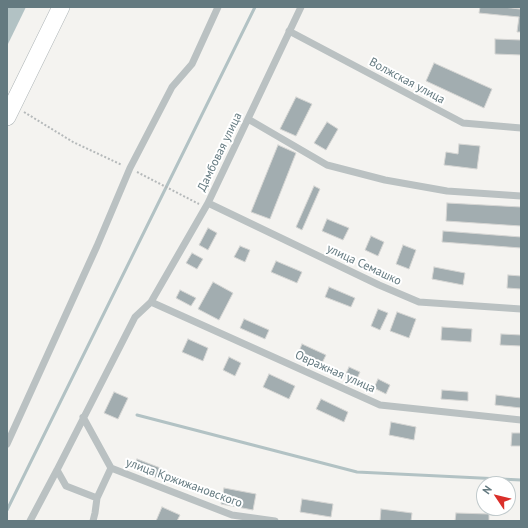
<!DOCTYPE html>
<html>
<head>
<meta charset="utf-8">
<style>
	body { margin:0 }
	#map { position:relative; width:528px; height:528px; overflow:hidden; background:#f4f3f0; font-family:"PT Sans",sans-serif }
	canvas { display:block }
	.frame { position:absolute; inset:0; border:8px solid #647a80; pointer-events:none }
	.north { position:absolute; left:476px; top:476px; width:40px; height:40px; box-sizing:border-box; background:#fff; border:1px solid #c1cacc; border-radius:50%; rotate:305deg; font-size:11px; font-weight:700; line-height:16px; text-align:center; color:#647a80 }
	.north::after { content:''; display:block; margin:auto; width:14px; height:18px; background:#da2f2a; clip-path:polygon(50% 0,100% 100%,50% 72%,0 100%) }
</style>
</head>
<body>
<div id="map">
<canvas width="528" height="528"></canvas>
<div class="frame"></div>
<div class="north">N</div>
</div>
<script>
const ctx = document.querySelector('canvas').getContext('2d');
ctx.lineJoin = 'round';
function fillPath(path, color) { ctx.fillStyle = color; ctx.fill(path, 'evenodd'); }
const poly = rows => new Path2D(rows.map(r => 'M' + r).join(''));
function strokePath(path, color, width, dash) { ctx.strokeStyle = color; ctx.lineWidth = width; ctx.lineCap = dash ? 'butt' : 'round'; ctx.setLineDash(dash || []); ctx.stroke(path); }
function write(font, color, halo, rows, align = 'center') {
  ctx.font = font + ' "PT Sans",sans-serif'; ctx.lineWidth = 4; ctx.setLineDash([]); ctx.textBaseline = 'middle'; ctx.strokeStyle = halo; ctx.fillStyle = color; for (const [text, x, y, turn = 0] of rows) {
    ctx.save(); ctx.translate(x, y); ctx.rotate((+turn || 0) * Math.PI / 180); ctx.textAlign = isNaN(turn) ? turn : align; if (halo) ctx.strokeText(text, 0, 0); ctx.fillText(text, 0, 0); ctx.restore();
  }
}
const water = poly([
	[7,7,26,7,7,46]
]);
const stream = poly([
	[137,415,357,472,521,480],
	[7,510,255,7]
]);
const building = poly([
	[480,7,503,7,520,9,520,7,521,7,521,32,517,32,519,17,479,13,480,7],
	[495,39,521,40,521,55,495,54,495,39],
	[434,63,492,89,484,108,426,81,434,63],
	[296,97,312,104,296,136,280,129,296,97],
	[327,122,338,129,326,150,314,143,327,122],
	[459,144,480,146,477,169,444,165,446,152,458,154,459,144],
	[278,145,296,153,270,219,251,212,278,145],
	[314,186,320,189,302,230,296,227,314,186],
	[447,203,521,207,521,226,446,221,447,203],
	[327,219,349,228,343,240,322,231,327,219],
	[208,228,217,233,208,250,199,245,208,228],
	[443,231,521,237,521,248,442,242,443,231],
	[371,236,384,242,378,256,365,250,371,236],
	[403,245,416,250,409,269,396,264,403,245],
	[240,246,250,250,245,262,234,257,240,246],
	[192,253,203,259,197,269,186,263,192,253],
	[276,261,302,272,297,283,271,272,276,261],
	[434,267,465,273,463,285,432,279,434,267],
	[508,275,521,276,521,289,507,288,508,275],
	[213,282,233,293,219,320,198,309,213,282],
	[329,287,355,298,351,307,325,297,329,287],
	[180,290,196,298,191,306,176,298,180,290],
	[378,309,388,313,380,330,371,326,378,309],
	[397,312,416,319,409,338,390,331,397,312],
	[244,319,269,330,265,339,240,328,244,319],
	[442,327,472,329,471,342,441,340,442,327],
	[501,334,521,335,521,346,500,345,501,334],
	[188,339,208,348,203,361,182,352,188,339],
	[302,344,326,355,321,365,298,354,302,344],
	[229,357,241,363,235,376,223,370,229,357],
	[349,367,360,372,356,381,345,376,349,367],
	[269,374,295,386,289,399,263,387,269,374],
	[378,379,390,385,386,394,374,388,378,379],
	[442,390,468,392,468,401,441,399,442,390],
	[114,392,128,398,118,419,104,413,114,392],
	[496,395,521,398,521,408,495,405,496,395],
	[321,399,348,412,344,422,316,409,321,399],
	[391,422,416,427,414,440,389,435,391,422],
	[512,433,521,433,521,446,511,446,512,433],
	[137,459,163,469,159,479,133,469,137,459],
	[224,488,256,494,253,510,221,504,224,488],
	[302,499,333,504,331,517,300,512,302,499],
	[162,507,180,515,177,521,156,521,162,507],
	[381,509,412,513,411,521,380,521,381,509],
	[456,513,489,514,489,521,455,521,456,513]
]);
const path = poly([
	[24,112,73,142,122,165],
	[137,172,199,204]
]);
const minor = poly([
	[289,31,463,123,521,128],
	[248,119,327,165,385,180,447,191,521,196],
	[208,203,379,285,419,302,521,309],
	[151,302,380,405,521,420],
	[83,417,111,468],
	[7,444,97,246,130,168,172,87,192,64,218,7],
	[111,468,232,515,275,521],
	[97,498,66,486,57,470,135,317,151,302,208,203,301,7],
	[30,521,57,470],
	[93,521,95,513,97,498,111,468]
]);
const major = poly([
	[7,117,61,7]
]);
const streetNames = [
	["Волжская улица",407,81,28],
	["Дамбовая улица",220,152,-64],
	["улица Семашко",364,265,25],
	["Овражная улица",335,372,24],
	["улица Кржижановского",184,483,20]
];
fillPath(water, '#b2c2c4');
strokePath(stream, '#b2c2c4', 3);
fillPath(building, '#a2adb0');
strokePath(building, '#d5d5d3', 1);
strokePath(major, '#aeb5b7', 18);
strokePath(path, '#b5b9ba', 2, [2, 2]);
strokePath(minor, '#bac1c2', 7);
strokePath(major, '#fff', 17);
write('12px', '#647a80', '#fff', streetNames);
</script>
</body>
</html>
